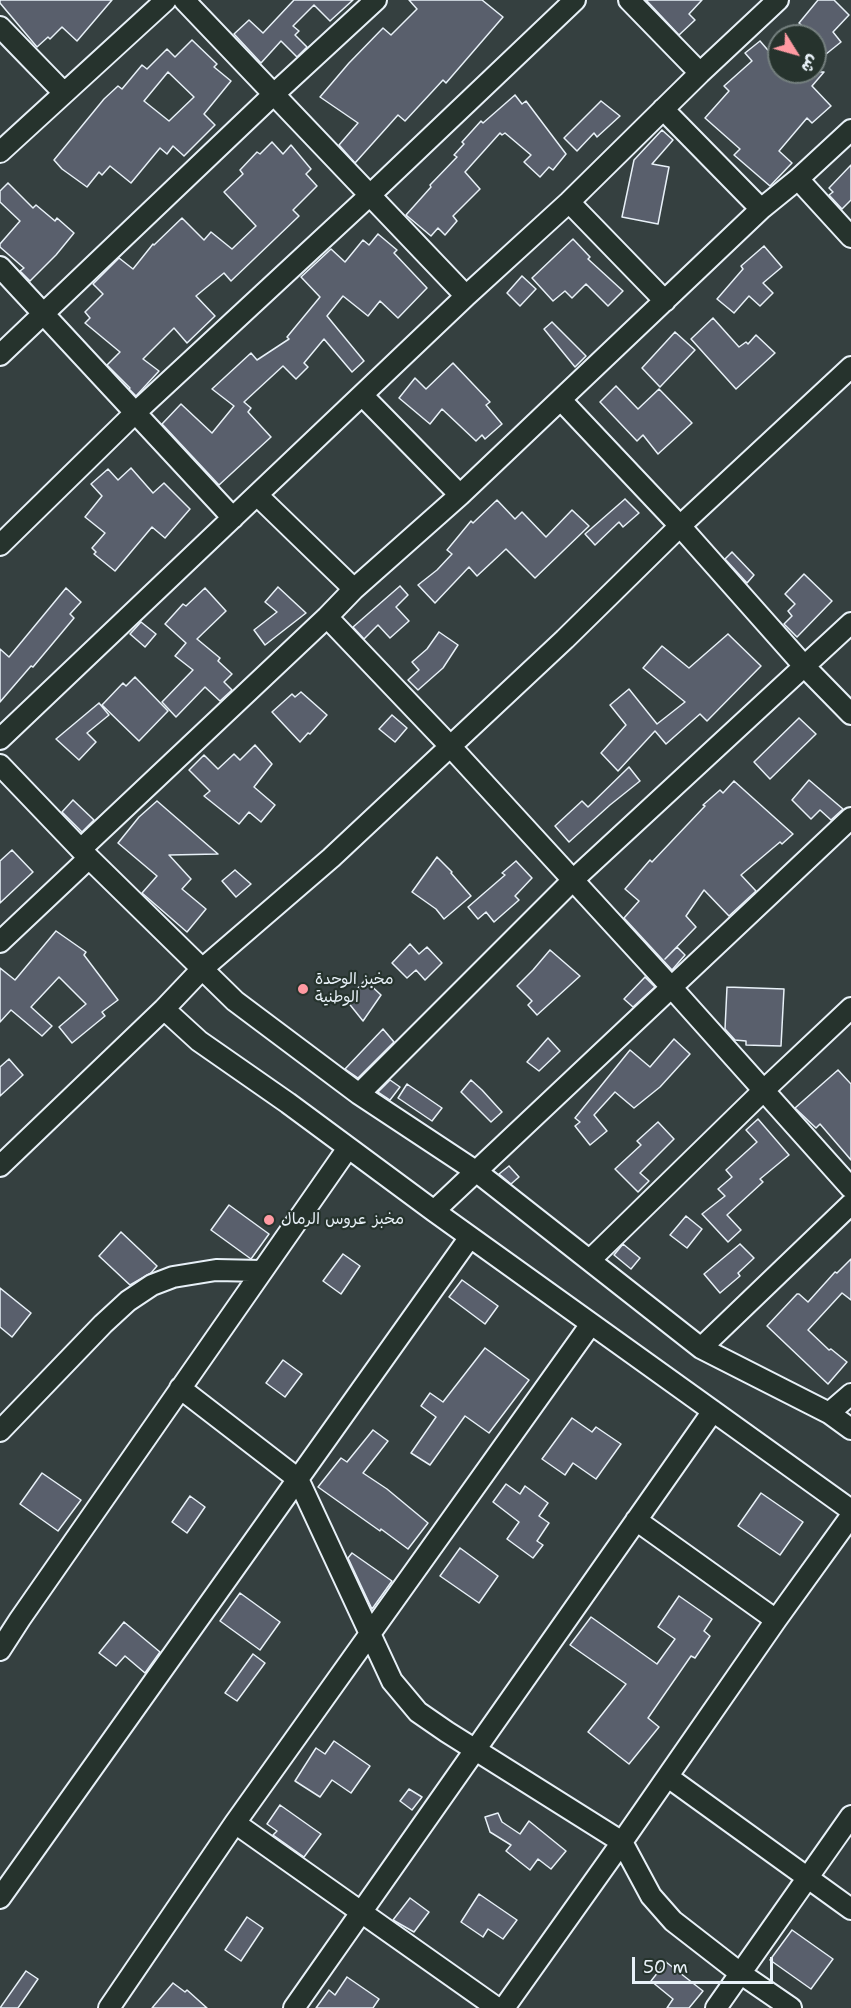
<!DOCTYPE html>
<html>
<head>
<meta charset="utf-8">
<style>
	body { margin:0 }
	#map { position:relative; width:851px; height:2008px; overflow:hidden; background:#354040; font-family:"Shantell Sans","Playpen Sans Arabic",sans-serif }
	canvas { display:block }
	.north { position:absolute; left:767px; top:24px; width:60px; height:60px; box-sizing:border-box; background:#26332d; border:2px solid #747f7e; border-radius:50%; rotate:127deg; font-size:16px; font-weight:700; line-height:24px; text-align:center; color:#e8f1f8 }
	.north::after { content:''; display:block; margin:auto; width:21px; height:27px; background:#ff9aa2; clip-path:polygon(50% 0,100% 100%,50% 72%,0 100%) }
	.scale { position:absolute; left:632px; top:1957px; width:141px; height:27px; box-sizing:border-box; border:3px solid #e8f1f8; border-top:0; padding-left:8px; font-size:18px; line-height:21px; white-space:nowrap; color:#e8f1f8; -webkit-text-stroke:4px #26332d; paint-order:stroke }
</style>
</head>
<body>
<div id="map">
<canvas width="851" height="2008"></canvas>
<div class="north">ش</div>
<div class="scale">50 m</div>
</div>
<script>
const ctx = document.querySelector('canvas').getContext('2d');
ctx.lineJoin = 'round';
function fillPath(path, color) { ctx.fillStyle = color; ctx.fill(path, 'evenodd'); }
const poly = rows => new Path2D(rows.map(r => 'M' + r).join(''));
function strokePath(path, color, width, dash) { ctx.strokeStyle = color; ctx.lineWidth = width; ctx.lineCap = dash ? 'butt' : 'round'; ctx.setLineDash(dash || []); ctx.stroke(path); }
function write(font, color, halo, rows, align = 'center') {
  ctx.font = font + ' "Shantell Sans","Playpen Sans Arabic",sans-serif'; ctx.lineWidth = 4.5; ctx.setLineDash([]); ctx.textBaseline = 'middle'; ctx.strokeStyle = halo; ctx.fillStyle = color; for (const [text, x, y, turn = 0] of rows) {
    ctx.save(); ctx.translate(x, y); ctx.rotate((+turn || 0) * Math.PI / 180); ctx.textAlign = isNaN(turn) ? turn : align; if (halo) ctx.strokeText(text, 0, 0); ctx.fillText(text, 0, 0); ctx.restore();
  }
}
const building = poly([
	[0,0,112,0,77,41,62,27,50,39,48,37,37,47,0,3,0,0],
	[294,0,353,0,330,21,314,5,293,26,299,31,295,35,307,47,297,57,281,41,261,63,234,34,249,20,263,33,294,0],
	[409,0,482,0,503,17,446,83,443,80,405,121,398,115,355,163,339,145,358,123,320,97,349,63,383,28,391,35,417,9,409,0],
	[646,0,702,0,689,14,695,20,679,35,646,0],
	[818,0,834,0,849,15,833,32,841,42,815,63,815,36,795,36,803,27,799,23,818,0],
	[192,40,217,64,214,67,231,81,204,114,215,125,184,156,173,146,167,154,160,148,131,183,110,166,102,175,99,172,87,187,62,169,54,160,104,99,118,86,122,89,142,65,147,69,167,49,175,57,192,40],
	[168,72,194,97,169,121,144,101,168,72],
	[760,41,779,63,779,72,824,72,812,86,831,106,812,123,807,118,779,151,792,163,770,186,734,155,740,149,705,118,729,91,724,86,752,61,745,53,760,41],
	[515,95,522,104,526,101,566,154,553,170,549,167,540,177,524,162,531,155,505,133,502,135,500,133,465,172,480,189,453,216,457,221,445,235,438,228,431,236,406,215,431,187,430,185,457,157,454,155,464,144,462,142,481,121,483,123,515,95],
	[601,101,620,116,597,137,594,133,577,151,564,138,601,101],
	[662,130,673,140,652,164,669,167,658,224,622,217,634,160,662,130],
	[272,142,283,154,291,145,311,169,306,174,317,186,293,210,299,216,231,281,224,273,196,296,215,316,187,343,174,328,143,359,159,371,136,396,129,389,130,388,107,365,120,352,85,323,90,318,85,312,103,294,93,284,119,258,133,269,153,244,154,245,182,218,204,240,211,232,232,249,256,226,224,192,243,174,240,170,257,152,260,154,272,142],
	[851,165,851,200,842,209,829,195,833,192,829,188,851,165],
	[8,183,33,208,36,205,55,221,57,218,74,233,56,255,30,281,20,271,24,268,0,247,0,244,20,221,0,202,0,191,8,183],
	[378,234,397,250,394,253,427,288,398,318,380,301,368,316,343,296,327,316,364,361,352,372,324,339,304,363,308,367,296,379,283,366,244,402,251,408,248,412,271,437,219,485,162,424,181,404,212,433,234,406,212,389,251,353,257,360,289,339,287,337,320,297,301,277,331,249,345,262,363,240,369,245,378,234],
	[573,239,590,257,588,259,623,291,608,306,586,284,572,298,565,291,553,301,532,278,573,239],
	[764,246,782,267,763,283,773,293,760,306,749,296,734,313,717,299,743,269,741,266,764,246],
	[522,276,536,289,520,306,507,293,522,276],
	[713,318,739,347,746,342,748,344,756,335,775,353,736,389,691,339,713,318],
	[552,322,586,356,575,367,544,329,552,322],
	[675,332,695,350,660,387,642,368,675,332],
	[453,363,490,402,486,405,502,424,485,439,482,435,476,441,442,409,430,424,399,398,415,378,426,389,453,363],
	[616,386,638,409,659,389,692,423,658,454,643,435,637,441,600,402,616,386],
	[131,468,153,493,164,483,190,509,165,538,152,527,115,571,94,554,96,552,92,548,105,533,85,517,102,496,91,484,108,469,118,480,131,468],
	[625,499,639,513,623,527,619,522,595,545,585,534,625,499],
	[497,500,515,519,522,512,546,537,572,510,589,526,535,578,506,549,477,576,469,567,435,603,418,585,437,570,452,554,447,550,471,521,473,523,497,500],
	[732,552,754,575,747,583,725,559,732,552],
	[804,574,832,601,797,637,784,624,792,616,788,611,795,604,785,594,804,574],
	[400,586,408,595,396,607,409,621,390,638,378,625,364,639,353,627,400,586],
	[278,587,306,613,265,645,254,630,277,612,265,602,278,587],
	[66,588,81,602,70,614,74,618,33,667,31,666,0,702,0,649,9,657,66,588],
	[205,588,226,611,197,639,220,658,218,661,232,674,224,682,232,690,220,701,205,687,176,717,162,702,193,670,175,656,186,643,165,624,183,604,186,606,205,588],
	[141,622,156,634,145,647,130,634,141,622],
	[439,632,458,645,443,668,418,690,408,680,419,670,412,662,427,649,439,632],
	[728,634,761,666,707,721,700,714,666,744,655,731,618,771,601,753,626,725,610,705,629,689,657,724,685,702,643,668,662,646,689,668,728,634],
	[135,677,168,711,139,741,102,705,123,683,126,686,135,677],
	[301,692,327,715,310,734,308,733,300,742,272,712,292,694,295,697,301,692],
	[99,703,109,715,87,733,96,742,79,760,56,739,99,703],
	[392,715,407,728,395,742,379,729,392,715],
	[799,718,816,734,770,779,754,762,799,718],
	[255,745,272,764,254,787,275,805,261,822,249,812,239,824,204,796,210,791,189,770,204,755,218,769,234,754,240,760,255,745],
	[629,767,640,781,610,805,569,842,555,826,582,801,588,807,629,767],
	[809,780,843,809,831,820,820,810,811,819,792,800,809,780],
	[734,781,793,834,782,844,780,842,741,875,756,891,729,916,704,890,686,916,696,927,665,959,677,947,685,955,672,970,624,918,639,901,625,889,650,860,652,862,705,806,703,805,720,790,723,793,734,781],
	[73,800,94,820,82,832,62,812,73,800],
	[157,801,218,854,169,855,191,879,182,889,206,909,187,932,142,893,157,876,118,843,139,817,157,801],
	[12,850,33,872,0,903,0,861,12,850],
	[437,857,452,872,451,873,471,896,444,919,436,909,412,892,437,857],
	[516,861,532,878,515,896,519,900,494,922,486,912,478,919,468,907,505,875,502,873,516,861],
	[235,870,251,884,236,897,222,881,235,870],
	[56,931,86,952,84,955,118,1000,102,1012,105,1016,72,1043,59,1027,86,1004,59,977,31,1007,52,1026,42,1036,11,1010,0,1022,0,968,15,980,56,931],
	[410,944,419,954,427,947,442,963,425,980,416,970,407,978,392,963,410,944],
	[550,950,580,976,537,1015,528,1005,532,1001,517,986,533,970,550,950],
	[645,977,655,987,633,1007,624,999,645,977],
	[365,980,381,995,363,1021,347,1001,365,980],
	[727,987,784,989,781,1046,746,1045,746,1041,735,1040,725,1029,727,987],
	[383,1029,394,1042,358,1078,345,1069,383,1029],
	[548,1038,560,1051,539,1071,527,1062,548,1038],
	[674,1039,690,1054,660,1087,634,1108,615,1092,594,1115,607,1131,590,1145,575,1126,580,1122,575,1118,630,1050,650,1067,674,1039],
	[9,1059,23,1075,0,1096,0,1067,9,1059],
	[838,1070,851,1084,851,1160,820,1124,816,1128,795,1108,838,1070],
	[390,1080,400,1087,390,1100,378,1092,390,1080],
	[471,1080,482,1090,502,1112,491,1122,461,1092,471,1080],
	[407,1084,442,1108,432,1121,398,1098,407,1084],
	[758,1119,789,1155,760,1179,763,1182,727,1215,741,1230,728,1242,702,1214,725,1196,718,1189,732,1177,726,1170,757,1142,746,1130,758,1119],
	[658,1122,674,1139,640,1173,649,1181,638,1192,615,1169,641,1145,637,1141,658,1122],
	[509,1166,519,1177,511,1184,499,1174,509,1166],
	[229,1205,269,1234,251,1259,211,1230,229,1205],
	[686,1216,702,1229,687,1248,670,1235,686,1216],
	[121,1232,157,1266,151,1273,130,1285,99,1256,121,1232],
	[623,1244,640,1258,631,1269,614,1255,623,1244],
	[740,1244,754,1258,738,1273,740,1276,720,1293,704,1274,740,1244],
	[343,1254,360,1266,341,1294,323,1281,343,1254],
	[851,1259,851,1300,842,1293,808,1330,829,1350,831,1349,847,1362,828,1384,767,1326,797,1294,799,1294,808,1302,835,1272,837,1273,851,1259],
	[462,1280,498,1306,485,1324,449,1297,462,1280],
	[0,1288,31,1313,12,1337,0,1327,0,1288],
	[485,1348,529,1380,489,1433,465,1416,430,1465,411,1453,436,1417,421,1406,430,1393,443,1402,485,1348],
	[283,1360,302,1374,285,1397,266,1383,283,1360],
	[572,1418,592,1432,596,1427,621,1444,596,1479,573,1463,565,1475,542,1459,572,1418],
	[373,1430,388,1441,363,1473,387,1489,428,1523,408,1549,381,1529,380,1531,318,1487,341,1458,347,1462,373,1430],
	[42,1473,81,1500,58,1531,20,1504,42,1473],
	[506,1484,520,1494,525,1486,548,1503,539,1516,549,1523,537,1541,543,1545,533,1558,507,1539,519,1522,493,1502,506,1484],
	[761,1493,803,1522,780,1555,738,1526,761,1493],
	[190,1496,205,1507,187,1533,172,1522,190,1496],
	[460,1548,498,1576,479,1603,440,1576,460,1548],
	[352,1553,392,1581,372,1609,348,1558,352,1553],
	[240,1593,280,1622,260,1650,220,1621,240,1593],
	[679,1596,712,1619,704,1631,710,1636,695,1658,691,1656,648,1718,659,1727,629,1764,588,1732,626,1684,570,1645,591,1617,657,1664,675,1639,658,1627,679,1596],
	[124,1622,160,1652,145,1673,125,1656,116,1666,99,1653,124,1622],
	[253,1654,265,1663,237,1701,225,1693,253,1654],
	[334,1741,370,1766,351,1793,332,1780,320,1797,295,1781,316,1748,325,1754,334,1741],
	[409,1789,422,1797,412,1810,400,1801,409,1789],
	[280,1805,321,1834,304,1857,273,1835,277,1831,267,1824,280,1805],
	[498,1813,502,1822,520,1834,529,1821,566,1851,551,1869,538,1859,530,1870,506,1851,511,1845,490,1832,485,1817,498,1813],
	[479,1894,517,1920,503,1939,488,1929,483,1937,461,1922,479,1894],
	[410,1898,429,1912,414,1932,393,1920,410,1898],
	[247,1917,263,1928,241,1961,225,1950,247,1917],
	[792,1930,833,1959,811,1989,770,1960,792,1930],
	[666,1962,703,1991,689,2008,667,2008,673,1999,651,1981,666,1962],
	[26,1971,38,1979,18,2008,0,2008,26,1971],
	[347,1977,379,1999,373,2008,316,2008,329,1990,335,1995,347,1977],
	[173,1983,185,1992,187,1990,207,2008,152,2008,173,1983]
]);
const minor = poly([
	[184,0,466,296],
	[629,0,700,73],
	[0,27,64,93],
	[663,109,761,209],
	[0,152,166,0],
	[798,179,851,237],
	[569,202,665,301],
	[0,267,233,518],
	[0,355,274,94,376,0],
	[362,395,460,495],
	[561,400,680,526,805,667,851,714],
	[257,495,354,589],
	[0,545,136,412,370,195,575,0],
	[327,617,450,746,672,988,851,1188],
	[0,739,466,296,569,202,700,73,778,0],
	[0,765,89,858,235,1001,359,1094,477,1172,701,1348,829,1413,851,1429],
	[81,849,327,617,354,589,460,495,761,209,798,179,851,130],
	[0,942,89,858],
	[164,1009,201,970,331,858,565,639,680,526,851,367],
	[359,1094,573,880,851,623],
	[0,1166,164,1009,199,1041,288,1103,434,1211,851,1510],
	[434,1211,851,818],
	[590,1260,764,1090,851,1008],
	[701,1348,851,1204],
	[180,1388,298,1479,392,1681,418,1712,447,1732,622,1842,651,1896,673,1921,740,1973,791,2008],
	[829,1413,851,1394],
	[0,1431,103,1324,128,1301,152,1285,173,1277,216,1270,262,1271],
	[636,1520,776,1620],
	[0,1650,20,1619,348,1148],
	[668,1777,851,1909],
	[235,1823,497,2008],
	[0,1898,470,1237],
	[109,2008,235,1823,591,1324],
	[294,2008,713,1411],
	[504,2008,622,1842,776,1620,851,1516],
	[716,2008,851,1816]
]);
const markers = [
	[303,989,6,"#ff9aa2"],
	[269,1220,6,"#ff9aa2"]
];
const poiNames = [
	["مخبز الوحدة",315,980],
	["الوطنية",315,998],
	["مخبز عروس الرمال",281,1220]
];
fillPath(building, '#595f6c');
strokePath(building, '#e8f1f8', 1.5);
strokePath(minor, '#e8f1f8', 24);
strokePath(minor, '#26332d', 20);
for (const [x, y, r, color] of markers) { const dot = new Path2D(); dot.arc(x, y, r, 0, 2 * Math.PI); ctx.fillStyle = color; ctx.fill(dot); strokePath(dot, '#26332d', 2); }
write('16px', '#e8f1f8', '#26332d', poiNames, 'left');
</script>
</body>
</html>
